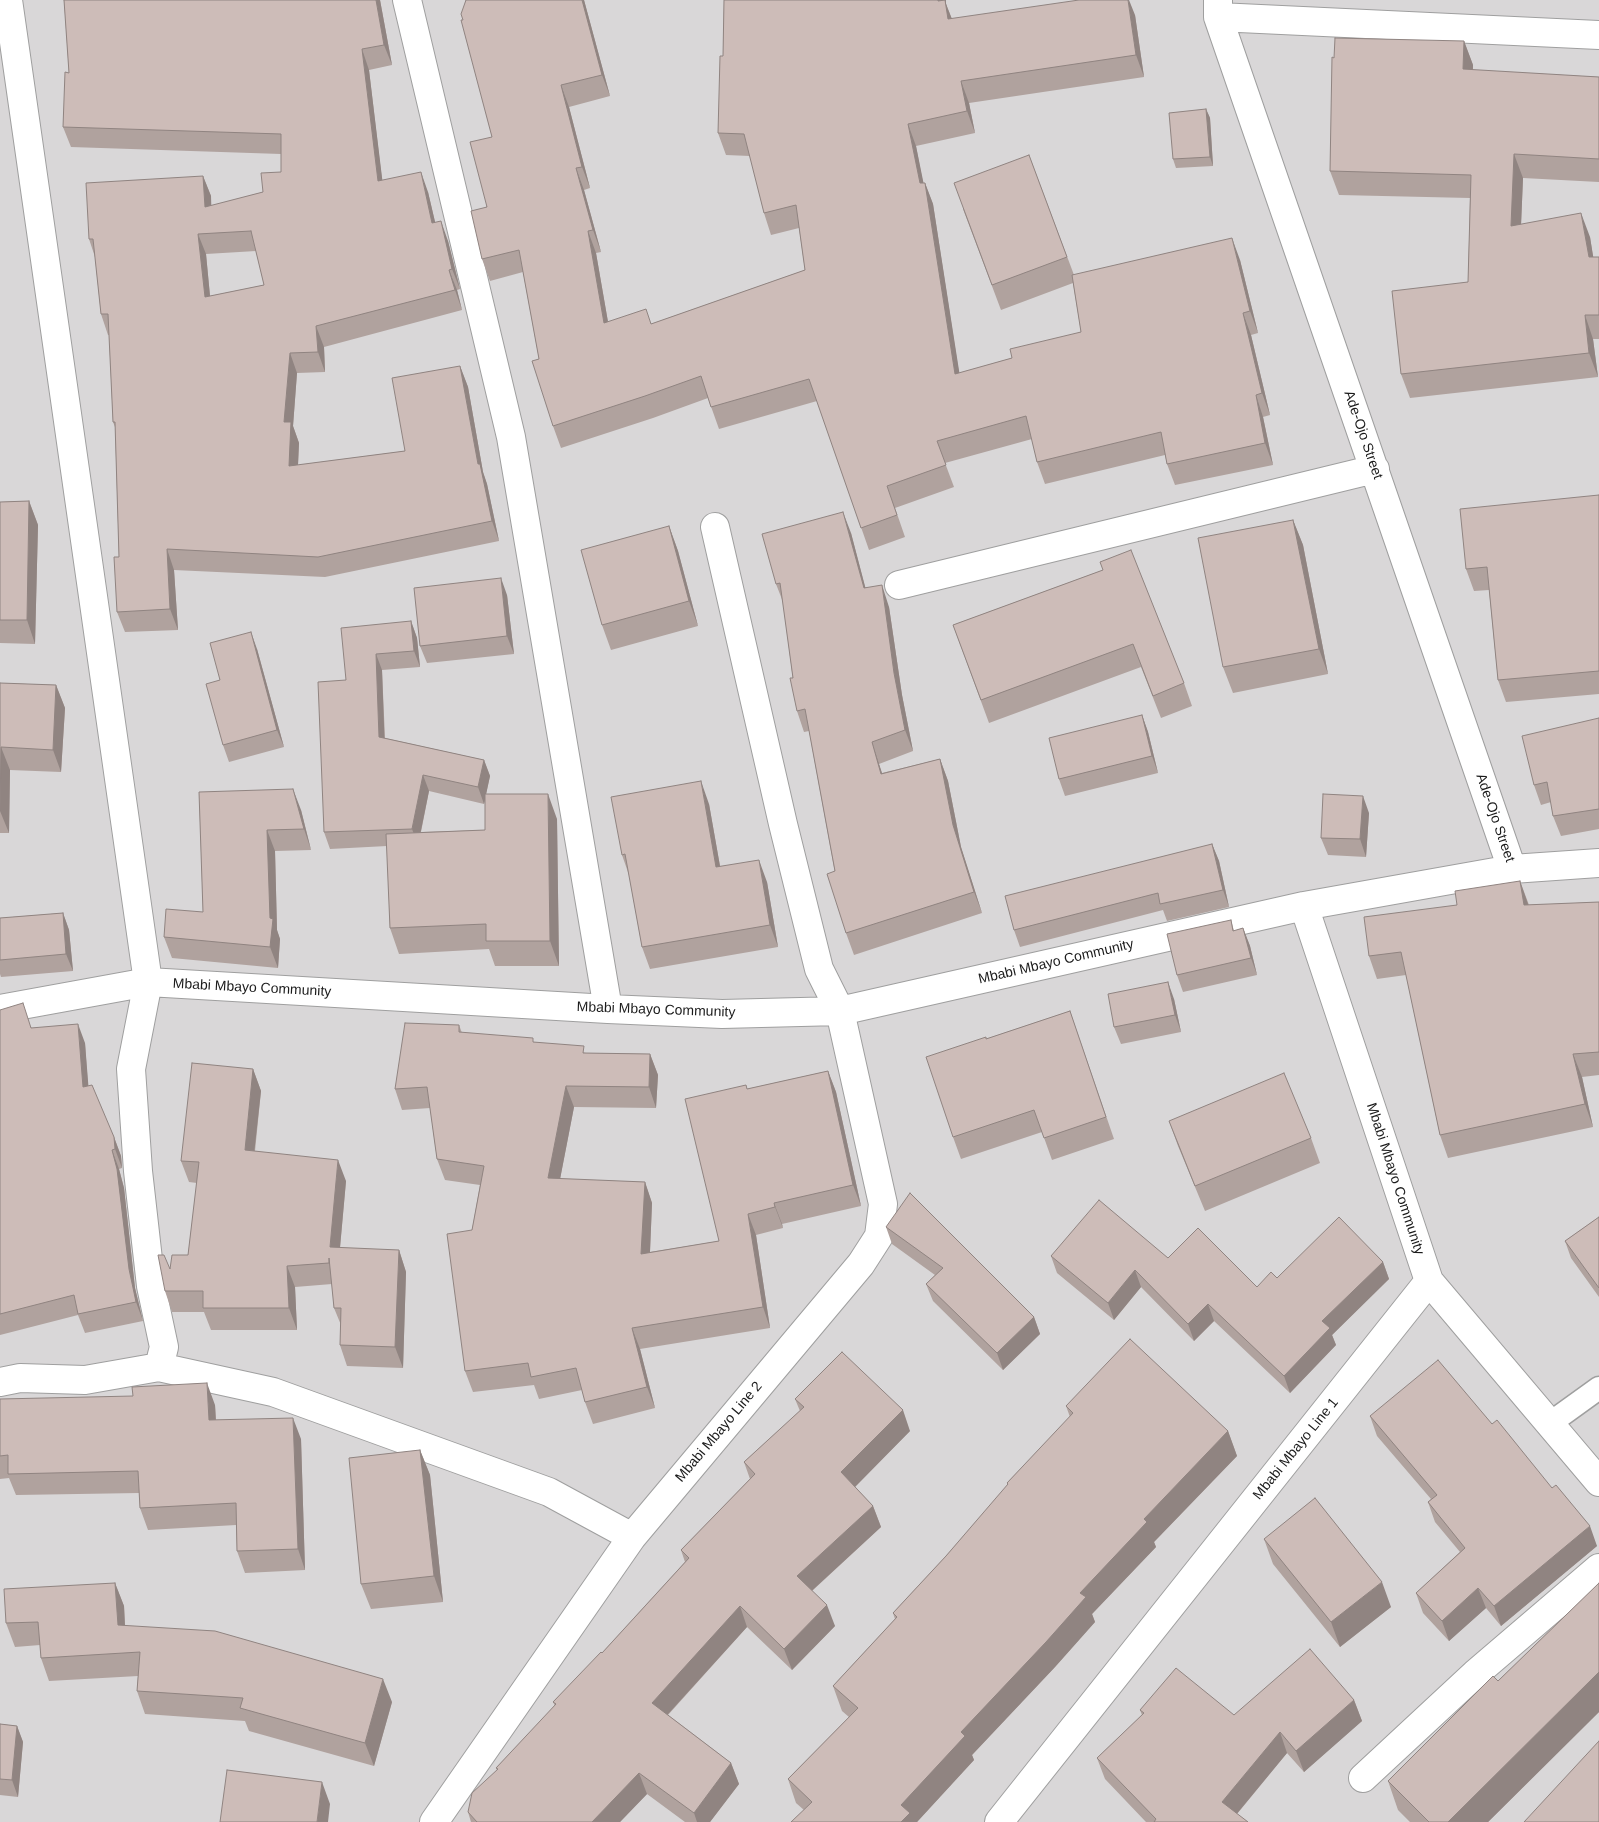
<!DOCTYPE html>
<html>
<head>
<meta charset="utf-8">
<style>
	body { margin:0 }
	canvas { display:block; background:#ede5df }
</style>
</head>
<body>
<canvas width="1599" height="1822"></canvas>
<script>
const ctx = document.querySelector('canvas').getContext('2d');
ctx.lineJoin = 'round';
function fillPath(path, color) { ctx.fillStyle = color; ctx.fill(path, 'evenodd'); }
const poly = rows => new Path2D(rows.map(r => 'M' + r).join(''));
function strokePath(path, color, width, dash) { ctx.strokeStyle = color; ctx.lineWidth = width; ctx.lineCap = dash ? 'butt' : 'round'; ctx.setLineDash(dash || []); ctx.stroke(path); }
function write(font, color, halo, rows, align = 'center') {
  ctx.font = font + ' Helvetica,sans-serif'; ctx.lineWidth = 5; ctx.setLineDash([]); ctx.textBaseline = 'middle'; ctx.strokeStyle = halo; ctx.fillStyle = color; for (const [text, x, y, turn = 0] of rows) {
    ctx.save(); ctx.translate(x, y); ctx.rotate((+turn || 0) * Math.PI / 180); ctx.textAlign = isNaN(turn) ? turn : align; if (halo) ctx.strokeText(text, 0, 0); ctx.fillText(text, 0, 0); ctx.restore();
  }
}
const residential = poly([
	[0,0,1599,0,1599,1822,0,1822]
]);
const service = poly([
	[1549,1424,1599,1388]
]);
const minor = poly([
	[8,0,148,982,131,1069,138,1171,151,1286,164,1347,159,1367],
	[407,0,511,437,608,1009],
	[1218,0,1218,17,1512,869],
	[1218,17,1599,35],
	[899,585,1375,469],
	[1304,906,1429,1281,1599,1482],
	[0,1009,148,982,608,1009,722,1014,840,1011,1304,906,1512,869,1599,863],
	[0,1382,20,1378,85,1380,159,1367,273,1392,549,1492,632,1537],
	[1363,1778,1475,1674,1599,1568],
	[434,1822,632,1537,861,1264,879,1236,883,1204,840,1011,819,969,783,824,715,527],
	[999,1822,1429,1281]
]);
const wall = poly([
	[64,0,380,0,392,65,369,70,382,180,428,192,435,222,448,241,460,289,457,290,462,310,324,347,325,372,297,373,293,426,299,443,298,465,405,451,460,366,468,387,483,472,487,484,499,541,325,577,174,570,178,630,125,632,117,612,119,557,115,427,113,422,109,335,108,335,101,314,95,257,89,239,203,176,211,196,211,206,263,192,281,172,281,154,71,147,63,127,69,73],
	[256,251,264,285,210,296,206,254],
	[466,0,584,0,610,96,569,107,590,188,584,190,601,252,596,253,608,322,651,324,805,270,799,228,771,235,764,213,750,156,726,155,718,133,723,56,724,0,946,0,946,4,952,19,1135,15,1144,77,969,103,975,133,916,146,923,183,925,183,933,204,959,373,1012,358,1081,332,1073,283,1001,310,963,209,1029,155,1074,275,1240,260,1258,333,1251,335,1270,415,1263,417,1273,465,1175,485,1167,464,1165,455,1045,484,1037,462,1032,439,945,463,954,487,895,508,905,537,869,550,817,401,719,429,708,398,653,418,561,448,553,426,539,359,523,272,490,281,482,259,492,137,463,20],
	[1464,41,1473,65,1473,70,1599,77,1599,182,1523,178,1521,224,1590,237,1593,257,1599,257,1599,339,1593,339,1598,377,1410,398,1401,374,1468,282,1470,198,1339,195,1330,171,1334,58],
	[1206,109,1210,118,1213,166,1176,168,1173,159],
	[1599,495,1599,694,1506,702,1498,680,1489,590,1474,591,1466,569],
	[29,501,38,525,35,644,0,643,0,502],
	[1293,520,1303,545,1328,674,1233,693,1223,667],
	[669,526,678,551,698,626,611,650,602,625],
	[851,533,865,587,889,607,902,695,913,751,879,764,882,773,940,759,948,781,961,847,982,913,854,955,846,933,809,731,804,732,797,711,783,602,776,584],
	[1103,570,1184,683,1192,706,1161,718,1141,667,989,723,953,625],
	[507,595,514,654,427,663,420,646],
	[411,621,417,638,420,667,382,670,385,738,484,760,490,776,486,794,557,819,559,966,495,966,489,949,399,954,390,928,387,846,330,849,324,832,346,680],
	[429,791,484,804,485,801,485,830,421,832],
	[257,649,284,747,229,762,223,745,220,680],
	[0,683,56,685,65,708,61,772,10,770,9,833,0,833],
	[1142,715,1148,732,1158,773,1065,796,1059,779],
	[1599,718,1599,829,1561,836,1553,816,1551,802,1541,805,1534,785],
	[199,792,301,810,311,850,275,851,277,930,280,939,278,968,172,958,164,937,203,912],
	[709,804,720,866,767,882,778,947,650,969,642,947,629,875,622,855],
	[1369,813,1366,857,1328,855,1321,838],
	[1212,844,1219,861,1229,907,1167,921,1163,910,1020,947,1014,930],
	[1520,881,1529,905,1599,902,1599,1075,1582,1077,1593,1127,1448,1158,1440,1135,1406,975,1377,979,1369,956,1457,905],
	[63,913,69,930,73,971,1,977,0,974,0,918],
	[1231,920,1234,931,1243,928,1250,946,1257,975,1183,992,1177,975],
	[1174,999,1181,1032,1121,1044,1114,1027],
	[0,1010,32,1028,85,1043,88,1086,114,1137,121,1156,122,1168,119,1169,124,1188,135,1288,143,1321,85,1333,78,1315,0,1335],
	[1070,1011,1114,1139,1052,1160,1042,1132,961,1159,953,1137,986,1039],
	[459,1025,462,1033,534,1042,586,1053,650,1054,658,1075,656,1108,574,1107,560,1179,645,1182,652,1203,650,1252,719,1241,746,1085,747,1089,828,1071,836,1092,861,1206,782,1224,783,1228,756,1235,770,1328,640,1349,655,1408,593,1424,585,1402,582,1390,539,1399,534,1385,473,1392,465,1371,472,1230,480,1185,445,1180,437,1159,430,1108,402,1110,395,1089],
	[253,1069,261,1091,255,1151,346,1181,340,1248,399,1250,406,1272,403,1368,347,1366,340,1345,341,1325,334,1308,332,1284,295,1287,297,1330,211,1330,204,1312,172,1312,165,1291,170,1269,188,1255,197,1183,189,1182,181,1161],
	[1169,1121,1311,1138,1320,1163,1205,1211,1178,1146],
	[1599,1217,1599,1297,1571,1258,1565,1241],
	[886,1227,1034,1317,1040,1334,1003,1370,933,1301,926,1284,935,1275,892,1244],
	[1051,1256,1168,1258,1257,1287,1277,1278,1383,1262,1389,1279,1332,1335,1336,1345,1290,1393,1214,1321,1194,1341,1141,1287,1114,1320,1057,1273],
	[0,1399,215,1405,216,1420,301,1439,305,1570,245,1573,237,1551,236,1525,148,1530,140,1508,139,1493,16,1495,9,1478,0,1479],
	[795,1399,910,1431,855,1487,873,1506,881,1527,812,1591,835,1626,792,1670,747,1627,668,1715,731,1763,739,1784,710,1822,685,1822,647,1794,620,1822,471,1822,468,1812,497,1770,496,1768,555,1706,553,1702,602,1653,685,1562,681,1550,750,1479,744,1462,800,1411],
	[1066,1406,1228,1431,1237,1456,1154,1542,1156,1547,1092,1614,1095,1622,1055,1667,972,1755,974,1760,917,1822,791,1822,804,1810,796,1803,788,1779,849,1717,842,1711,833,1686,895,1619,893,1613,946,1556,1008,1485,1007,1483,1070,1417],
	[1370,1416,1492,1424,1597,1546,1501,1626,1486,1608,1449,1641,1423,1613,1416,1593,1460,1552,1435,1522,1428,1502,1431,1499,1377,1436],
	[420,1450,430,1475,443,1602,371,1609,361,1584],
	[1264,1539,1391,1607,1340,1647,1273,1564],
	[115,1583,124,1606,125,1625,392,1702,374,1766,249,1731,245,1721,145,1714,137,1691,138,1676,49,1681,41,1658,40,1645,15,1647,6,1623],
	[1599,1583,1599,1712,1488,1822,1410,1822,1398,1810,1388,1781,1498,1681],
	[1354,1700,1362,1721,1304,1772,1287,1753,1237,1814,1248,1822,1146,1822,1105,1779,1097,1758,1142,1715,1140,1710,1234,1715],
	[0,1724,17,1726,23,1742,18,1797,0,1795]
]);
const shadedWall = poly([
	[376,0,380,0,392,65,384,45],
	[582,0,584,0,610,96,602,75],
	[938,0,946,0,946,4,953,22,946,23],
	[1128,0,1129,0,1135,15,1144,77,1136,55],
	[1464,41,1473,65,1472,93,1463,69],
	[362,49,369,70,385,202,378,181],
	[961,81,969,103,975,133,967,111],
	[561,85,569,107,590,188,582,167],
	[1206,109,1210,118,1213,166,1210,157],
	[908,124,916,146,928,205,920,183],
	[1514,154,1523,178,1520,250,1511,226],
	[576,168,584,190,601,252,593,230],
	[421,172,428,192,440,243,432,223],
	[203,176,211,196,212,227,205,207],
	[925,183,933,204,963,396,955,374],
	[1581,213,1590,237,1597,280,1589,257],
	[441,221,448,241,460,289,452,269],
	[588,231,596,253,612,345,604,323],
	[198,234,206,254,212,317,205,297],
	[1232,238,1240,260,1258,333,1250,311],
	[449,270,457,290,462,310,455,290],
	[1243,313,1251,335,1270,415,1262,393],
	[1585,315,1593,339,1598,377,1589,353],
	[316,326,324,347,325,372,318,352],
	[290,353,297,373,293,426,299,443,297,486,289,466,284,422],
	[460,366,468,387,483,472,487,484,499,541,492,521,478,464],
	[1256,395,1263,417,1273,465,1265,443],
	[29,501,38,525,35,644,27,620],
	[843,512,851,533,871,609,864,588],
	[1293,520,1303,545,1328,674,1319,649],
	[669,526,678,551,698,626,689,601],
	[167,549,174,570,178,630,170,609],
	[501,578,507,595,514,654,507,636],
	[882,585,889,607,902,695,913,751,905,730,894,673],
	[411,621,417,638,420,667,414,651],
	[251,632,257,649,284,747,277,730],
	[376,654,382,670,385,754,379,737],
	[56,685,65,708,61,772,53,750],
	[1142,715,1148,732,1158,773,1152,756],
	[872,742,879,764,889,795,881,774],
	[1,747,10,770,9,833,0,811],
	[940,759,948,781,961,847,982,913,974,892,953,825],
	[484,760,490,776,484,804,478,787],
	[423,775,429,791,418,845,412,829],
	[701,781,709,804,724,889,716,867],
	[293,789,301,810,311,850,304,829],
	[548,794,557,819,559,966,550,941],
	[1363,796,1369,813,1366,857,1360,839],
	[267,830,275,851,277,930,280,939,278,968,270,947],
	[1212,844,1219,861,1229,907,1223,890],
	[759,860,767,882,778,947,770,925],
	[1520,881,1528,904,1532,928,1524,905],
	[63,913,69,930,73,971,66,954],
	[1243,928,1250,946,1257,975,1251,958],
	[1168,982,1174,999,1181,1032,1175,1015],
	[78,1024,85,1043,90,1106,83,1087],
	[650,1054,658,1075,656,1108,649,1087],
	[1573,1054,1582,1077,1593,1127,1585,1104],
	[253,1069,261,1091,252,1172,245,1150],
	[828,1071,836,1092,861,1206,853,1185],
	[566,1086,574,1107,556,1200,548,1178],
	[114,1137,121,1156,122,1168,115,1149],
	[112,1150,119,1169,124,1188,135,1288,143,1321,136,1302,129,1269],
	[338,1160,346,1181,338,1269,330,1247],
	[645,1182,652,1203,649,1275,641,1254],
	[774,1203,782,1224,783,1228,775,1207],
	[748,1214,756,1235,770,1328,763,1307],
	[399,1250,406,1272,403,1368,395,1347],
	[1383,1262,1389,1279,1332,1335,1336,1345,1290,1393,1284,1376,1322,1321],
	[287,1266,295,1287,297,1330,289,1308],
	[1135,1270,1141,1287,1114,1320,1108,1303],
	[1208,1304,1214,1321,1194,1341,1188,1324],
	[1034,1317,1040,1334,1003,1370,997,1353],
	[632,1328,640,1349,655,1408,647,1387],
	[207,1383,215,1405,217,1442,209,1420],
	[903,1410,910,1431,849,1493,841,1472],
	[293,1418,301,1439,305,1570,298,1549],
	[1228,1431,1237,1456,1154,1542,1156,1547,1092,1614,1095,1622,1055,1667,972,1755,974,1760,917,1822,901,1822,901,1805,961,1732,1080,1593,1144,1519],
	[420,1450,430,1475,443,1602,434,1576],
	[873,1506,881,1527,805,1597,797,1576],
	[1590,1526,1597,1546,1501,1626,1494,1606],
	[1382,1582,1391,1607,1340,1647,1331,1622],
	[115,1583,124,1606,126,1648,118,1625],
	[1478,1588,1486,1608,1449,1641,1442,1621],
	[827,1605,835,1626,792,1670,784,1649],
	[740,1606,747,1627,659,1724,652,1703],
	[1599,1672,1599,1712,1488,1822,1448,1822],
	[383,1679,392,1702,374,1766,365,1743],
	[1354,1700,1362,1721,1304,1772,1296,1751],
	[17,1726,23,1742,18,1797,12,1780],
	[1280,1732,1287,1753,1230,1822,1222,1802],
	[731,1763,739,1784,710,1822,697,1822,694,1813],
	[639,1773,647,1794,620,1822,592,1822],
	[322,1782,330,1804,328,1822,317,1822]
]);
const building = poly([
	[64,0,376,0,384,45,362,49,378,181,421,172,432,223,441,221,452,269,449,270,455,290,316,326,318,352,290,353,284,422,291,422,289,466,405,451,392,378,460,366,478,464,480,464,492,521,318,557,167,549,170,609,117,612,114,557,119,557,115,422,113,422,108,314,101,314,93,239,89,239,86,183,203,176,205,207,263,192,261,173,281,172,281,134,63,127,65,72,69,73,64,0],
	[251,231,264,285,205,297,198,234,251,231],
	[466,0,582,0,602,75,561,85,582,167,576,168,593,230,588,231,604,323,646,309,651,324,805,270,796,205,764,213,744,134,718,133,720,56,723,56,724,0,938,0,938,1,945,0,948,19,1079,0,1128,0,1136,55,961,81,967,111,908,124,920,183,925,183,955,374,1012,358,1010,349,1081,332,1072,275,1232,238,1250,311,1243,313,1262,393,1256,395,1265,443,1167,464,1161,432,1037,462,1026,416,937,441,946,465,887,486,897,515,861,528,809,379,711,407,701,376,645,396,553,426,532,361,539,359,519,250,482,259,471,211,487,207,470,142,492,137,461,20,463,20,461,14,466,0],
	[1335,38,1464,41,1463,69,1599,77,1599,159,1514,154,1511,226,1581,213,1589,257,1599,257,1599,315,1585,315,1589,353,1401,374,1392,291,1468,282,1471,175,1330,171,1332,57,1334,58,1335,38],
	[1206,109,1210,157,1173,159,1169,113,1206,109],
	[1029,155,1067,257,992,285,954,183,1029,155],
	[1599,495,1599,671,1498,680,1487,567,1466,569,1460,509,1599,495],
	[29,501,27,620,0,620,0,502,29,501],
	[843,512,864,588,882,585,894,673,905,730,872,742,881,774,940,759,953,825,974,892,846,933,827,874,835,871,805,709,797,711,790,678,793,678,780,583,776,584,762,534,843,512],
	[1293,520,1319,649,1223,667,1198,538,1293,520],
	[669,526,689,601,602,625,581,550,669,526],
	[1131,550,1184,683,1153,696,1133,644,981,700,953,625,1103,570,1100,562,1131,550],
	[501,578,507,636,420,646,414,588,501,578],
	[411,621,414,651,376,654,379,737,484,760,478,787,423,775,412,829,324,832,318,682,346,680,341,628,411,621],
	[251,632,277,730,223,745,206,684,220,680,210,643,251,632],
	[0,683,56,685,53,750,1,747,0,811,0,683],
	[1142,715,1152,756,1059,779,1049,738,1142,715],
	[1599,718,1599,809,1553,816,1547,782,1534,785,1522,736,1599,718],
	[701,781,716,867,759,860,770,925,642,947,625,854,622,855,611,797,701,781],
	[293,789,304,829,267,830,270,918,273,919,270,947,164,937,166,909,203,912,199,792,293,789],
	[485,794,548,794,550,941,486,941,486,924,390,928,386,834,485,830,485,794],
	[1323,794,1363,796,1360,839,1321,838,1323,794],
	[1212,844,1223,890,1160,904,1158,893,1014,930,1005,896,1212,844],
	[1520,881,1524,905,1599,902,1599,1052,1573,1054,1585,1104,1440,1135,1401,952,1369,956,1364,917,1457,905,1455,891,1520,881],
	[63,913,66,954,0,960,0,918,63,913],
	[1231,920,1233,931,1243,928,1251,958,1177,975,1167,934,1231,920],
	[1168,982,1175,1015,1114,1027,1108,994,1168,982],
	[23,1003,31,1028,78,1024,83,1087,92,1085,114,1137,115,1149,112,1150,117,1169,129,1269,136,1302,78,1314,74,1295,0,1314,0,1010,23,1003],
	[1070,1011,1106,1117,1044,1138,1034,1110,953,1137,926,1057,986,1037,986,1039,1070,1011],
	[405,1023,459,1025,459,1032,533,1038,533,1042,584,1046,583,1053,650,1054,649,1087,566,1086,548,1178,645,1182,641,1254,719,1241,685,1099,746,1085,747,1089,828,1071,853,1185,774,1203,775,1207,748,1214,763,1307,632,1328,647,1387,585,1402,576,1368,531,1377,528,1363,465,1371,447,1234,472,1230,484,1166,437,1159,427,1087,395,1089,405,1023],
	[192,1063,253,1069,245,1150,338,1160,330,1247,399,1250,395,1347,340,1345,341,1308,334,1308,329,1258,329,1263,287,1266,289,1308,203,1308,203,1291,165,1291,158,1255,164,1255,170,1269,172,1255,188,1255,199,1162,181,1161,192,1063],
	[1284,1073,1311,1138,1195,1186,1169,1121,1284,1073],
	[910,1193,1034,1317,997,1353,926,1284,943,1268,886,1227,910,1193],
	[1099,1200,1168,1258,1198,1228,1257,1287,1271,1272,1277,1278,1339,1217,1383,1262,1322,1321,1330,1328,1284,1376,1208,1304,1188,1324,1135,1270,1108,1303,1051,1256,1099,1200],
	[1599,1217,1599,1288,1565,1241,1599,1217],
	[1130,1339,1228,1431,1144,1519,1147,1522,1080,1593,1086,1597,1046,1642,961,1732,965,1736,901,1805,910,1813,901,1822,791,1822,812,1802,788,1779,858,1708,833,1686,897,1617,893,1613,946,1556,1008,1484,1007,1483,1073,1413,1066,1406,1130,1339],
	[842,1352,903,1410,841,1472,873,1506,797,1576,827,1605,784,1649,740,1606,652,1703,731,1763,694,1813,639,1773,592,1822,477,1822,468,1812,472,1793,498,1769,496,1768,556,1704,553,1702,601,1652,602,1653,689,1558,681,1550,755,1474,744,1462,804,1407,795,1399,842,1352],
	[1438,1360,1492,1424,1497,1420,1552,1488,1556,1485,1590,1526,1494,1606,1478,1588,1442,1621,1416,1593,1465,1548,1428,1502,1437,1495,1370,1416,1438,1360],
	[207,1383,209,1420,293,1418,298,1549,237,1551,236,1503,140,1508,138,1471,8,1474,8,1455,0,1456,0,1399,133,1396,132,1387,207,1383],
	[420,1450,434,1576,361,1584,349,1458,420,1450],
	[1315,1498,1382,1582,1331,1622,1264,1539,1315,1498],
	[115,1583,118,1625,215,1631,383,1679,365,1743,240,1708,243,1698,137,1691,140,1652,41,1658,38,1622,6,1623,4,1589,115,1583],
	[1599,1583,1599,1672,1448,1822,1429,1822,1388,1781,1493,1676,1498,1681,1599,1583],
	[1310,1649,1354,1700,1296,1751,1280,1732,1222,1802,1248,1822,1154,1822,1156,1819,1097,1758,1144,1713,1140,1710,1176,1668,1234,1715,1310,1649],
	[0,1724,17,1726,12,1780,0,1779,0,1724],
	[1599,1741,1599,1822,1524,1822,1599,1741],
	[227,1770,322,1782,317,1822,220,1822,227,1770]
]);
const streetNames = [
	["Ade-Ojo Street",1363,435,71],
	["Ade-Ojo Street",1495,818,71],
	["Mbabi Mbayo Community",1056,962,-13],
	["Mbabi Mbayo Community",252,988,3],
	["Mbabi Mbayo Community",656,1010,2],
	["Mbabi Mbayo Community",1395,1179,72],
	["Mbabi Mbayo Line 2",719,1432,-50],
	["Mbabi Mbayo Line 1",1296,1449,-51]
];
fillPath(residential, '#d9d7d8');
strokePath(service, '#9f9f9f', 25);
strokePath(minor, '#9f9f9f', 30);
strokePath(service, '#fff', 22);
strokePath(minor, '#fff', 28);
fillPath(wall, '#b0a29e');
fillPath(shadedWall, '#908481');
fillPath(building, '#cdbcb8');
strokePath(building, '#908481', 1);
write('14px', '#1b1b1b', '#fff', streetNames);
</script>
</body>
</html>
